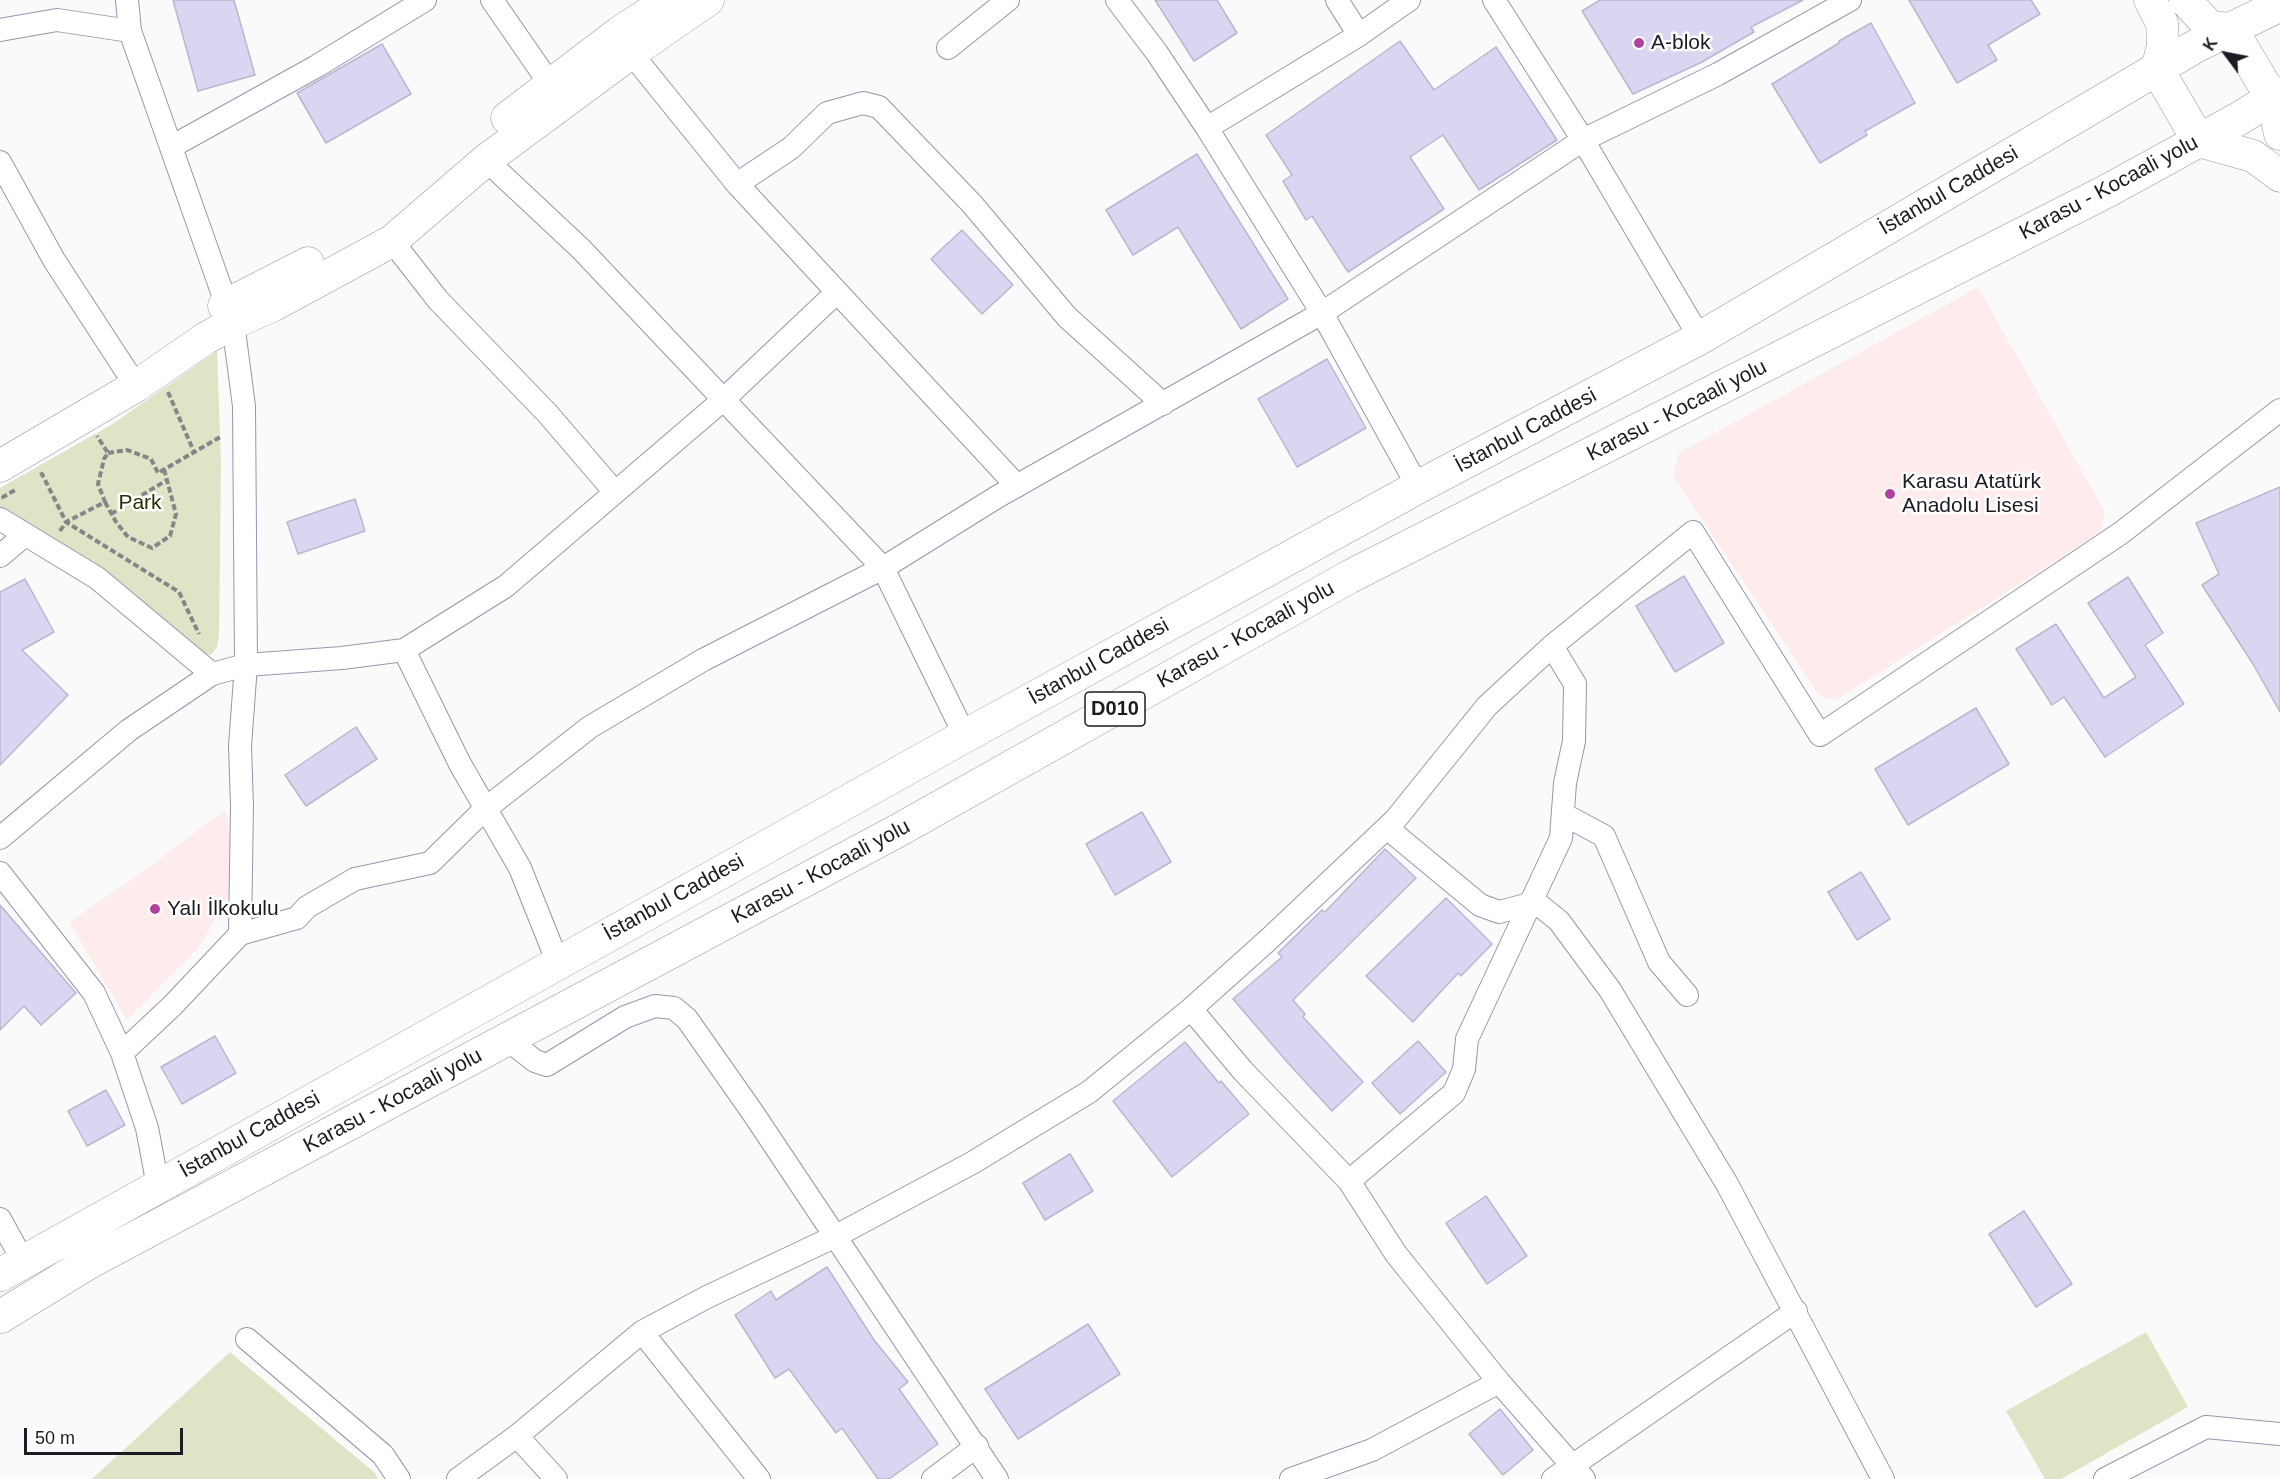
<!DOCTYPE html>
<html>
<head>
<meta charset="utf-8">
<style>
	body { margin:0 }
	#map { position:relative; width:2280px; height:1479px; overflow:hidden; background:#fafafa; font-family:Arial,sans-serif }
	canvas { display:block }
	.north { position:absolute; left:2196px; top:24px; width:60px; height:60px; -webkit-text-stroke:4px #fff; paint-order:stroke; rotate:302deg; font-size:16px; font-weight:700; line-height:24px; text-align:center; color:#1d1a24 }
	.north::after { content:''; display:block; margin:auto; width:21px; height:27px; background:#1d1a24; clip-path:polygon(50% 0,100% 100%,50% 72%,0 100%) }
	.scale { position:absolute; left:24px; top:1428px; width:159px; height:27px; box-sizing:border-box; border:3px solid #1d1a24; border-top:0; padding-left:8px; font-size:18px; line-height:21px; white-space:nowrap; color:#1d1a24; -webkit-text-stroke:4px #fff; paint-order:stroke }
</style>
</head>
<body>
<div id="map">
<canvas width="2280" height="1479"></canvas>
<div class="north">K</div>
<div class="scale">50 m</div>
</div>
<script>
const ctx = document.querySelector('canvas').getContext('2d');
ctx.lineJoin = 'round';
function fillPath(path, color) { ctx.fillStyle = color; ctx.fill(path, 'evenodd'); }
const poly = rows => new Path2D(rows.map(r => 'M' + r).join(''));
function strokePath(path, color, width, dash) { ctx.strokeStyle = color; ctx.lineWidth = width; ctx.lineCap = dash ? 'butt' : 'round'; ctx.setLineDash(dash || []); ctx.stroke(path); }
function write(font, color, halo, rows, align = 'center') {
  ctx.font = font + ' Arial,sans-serif'; ctx.lineWidth = 5; ctx.setLineDash([]); ctx.textBaseline = 'middle'; ctx.strokeStyle = halo; ctx.fillStyle = color; for (const [text, x, y, turn = 0] of rows) {
    ctx.save(); ctx.translate(x, y); ctx.rotate((+turn || 0) * Math.PI / 180); ctx.textAlign = isNaN(turn) ? turn : align; if (halo) ctx.strokeText(text, 0, 0); ctx.fillText(text, 0, 0); ctx.restore();
  }
}
const education = poly([
	[1978,287,2105,512,2099,533,1836,700,1820,697,1673,476,1679,453],
	[225,810,231,839,229,896,199,947,127,1020,69,922,134,878]
]);
const green = poly([
	[217,351,221,463,219,634,217,647,211,655,198,652,0,510,0,488,111,425],
	[2146,1332,2188,1407,2061,1479,2045,1479,2006,1411],
	[230,1352,374,1472,378,1479,92,1479]
]);
const building = poly([
	[173,0,234,0,255,75,198,91,173,0],
	[1155,0,1217,0,1237,33,1194,61,1155,0],
	[1600,0,1803,0,1751,27,1754,32,1700,63,1633,94,1582,11,1600,0],
	[1909,0,2031,0,2040,14,1988,45,1997,60,1957,83,1909,0],
	[1871,23,1915,103,1865,131,1867,135,1820,163,1772,84,1839,43,1839,41,1871,23],
	[1400,41,1434,90,1496,47,1557,140,1479,190,1443,135,1410,157,1444,209,1348,272,1312,216,1306,220,1283,181,1292,175,1266,135,1400,41],
	[382,44,411,94,326,143,297,93,382,44],
	[1197,154,1288,299,1241,329,1178,227,1133,255,1106,210,1197,154],
	[962,230,1013,285,982,314,931,259,962,230],
	[1327,359,1366,428,1297,467,1258,399,1327,359],
	[2280,487,2280,712,2253,664,2202,585,2219,574,2196,523,2280,487],
	[355,499,365,531,298,554,287,522,355,499],
	[1684,576,1724,643,1675,672,1636,606,1684,576],
	[2128,577,2163,633,2145,645,2184,704,2105,757,2064,697,2052,705,2016,649,2056,624,2104,698,2136,677,2088,603,2128,577],
	[25,579,54,632,22,650,68,695,0,765,0,592,25,579],
	[1976,708,2009,764,1908,825,1875,769,1976,708],
	[356,727,377,759,306,806,285,775,356,727],
	[1142,812,1171,862,1115,895,1086,844,1142,812],
	[1385,849,1416,878,1293,1000,1305,1014,1303,1017,1363,1082,1332,1111,1288,1063,1233,999,1282,957,1278,953,1322,910,1325,912,1385,849],
	[1861,872,1890,919,1857,940,1828,892,1861,872],
	[1446,898,1492,944,1461,976,1458,973,1413,1022,1366,976,1446,898],
	[0,905,76,993,41,1025,24,1006,0,1030,0,905],
	[215,1036,236,1073,182,1104,161,1067,215,1036],
	[1418,1041,1446,1072,1400,1114,1372,1083,1418,1041],
	[1185,1042,1219,1083,1221,1081,1249,1114,1172,1177,1113,1101,1185,1042],
	[106,1090,125,1125,87,1146,68,1111,106,1090],
	[1070,1154,1093,1191,1045,1220,1023,1183,1070,1154],
	[1486,1196,1527,1256,1487,1284,1446,1223,1486,1196],
	[2024,1211,2072,1284,2036,1307,1989,1234,2024,1211],
	[827,1267,874,1340,908,1382,899,1389,938,1444,889,1479,878,1479,842,1428,836,1433,789,1369,775,1378,735,1315,771,1291,776,1300,827,1267],
	[1088,1324,1120,1374,1018,1439,985,1389,1088,1324],
	[1500,1409,1533,1450,1503,1475,1469,1434,1500,1409]
]);
const path = poly([
	[168,392,194,452],
	[108,453,127,450,151,459,158,473,222,436],
	[40,475,42,474,66,522,105,502,98,484,104,459,108,453,97,436],
	[4,498,3,497,15,490],
	[105,502,116,522,128,537,152,548,170,536,176,514,164,469],
	[111,514,167,480],
	[60,531,66,522,179,592,199,634]
]);
const street = poly([
	[127,0,130,31],
	[492,0,559,97],
	[1117,0,1157,53,1207,128,1322,313,1418,487],
	[1337,0,1359,35],
	[1494,0,1583,140,1700,338],
	[0,30,57,20,130,31,233,323,244,406,246,665,240,746,242,806,240,934,173,1005,122,1053],
	[948,48,1008,0],
	[631,53,737,184,1017,486],
	[1207,128,1359,35,1409,0],
	[171,147,317,66,425,0],
	[486,160,581,249,883,568,965,736],
	[0,162,54,260,136,386],
	[737,184,791,148,827,113,863,103,879,107,972,204,1067,317,1163,404],
	[392,241,438,300,547,413,614,491],
	[0,519,97,578,212,674],
	[0,556,25,535],
	[404,650,460,764,520,868,558,963],
	[1563,814,1604,836,1659,962,1687,995],
	[1387,828,1480,905,1499,912,1526,905,1533,900,1559,921,1610,990,1727,1184,1883,1479],
	[0,838,129,730,212,674,246,665,342,658,404,650,506,586,723,400,836,293],
	[0,873,94,993,122,1053,147,1128,158,1186],
	[240,934,297,918,307,907,355,879,430,863,485,809,590,727,703,660,883,568,997,497,1322,313,1583,140,1718,74,1850,0],
	[1191,1009,1243,1071,1349,1181,1396,1254,1499,1382,1584,1479],
	[508,1040,535,1061,547,1065,625,1017,655,1006,674,1008,687,1019,753,1113,997,1479],
	[1349,1181,1454,1093,1464,1069,1467,1039,1561,838,1565,783,1574,741,1575,684,1552,646],
	[0,1219,23,1261],
	[642,1332,759,1479],
	[247,1339,383,1455,399,1479],
	[517,1436,556,1479],
	[458,1479,517,1436,642,1332,707,1297,836,1236,972,1163,1089,1092,1191,1009,1268,940,1395,820,1487,706,1552,646,1693,532,1820,735,2121,533,2280,410],
	[933,1479,977,1446],
	[1291,1479,1372,1450,1499,1382],
	[1553,1479,1796,1311],
	[2105,1479,2206,1427,2280,1434]
]);
const secondary = poly([
	[2150,0,2162,23,2163,46,2157,69],
	[2185,0,2210,27,2231,29],
	[2272,98,2280,134],
	[507,118,620,32,669,0],
	[2199,141,2253,156,2280,176],
	[224,306,308,263],
	[0,466,136,386,206,338,233,323,274,305,392,241,486,160,631,53,708,0]
]);
const highway = poly([
	[2231,29,2272,98],
	[2157,69,2199,141],
	[0,1275,965,736,1418,487,1700,338,2196,46,2280,5],
	[0,1317,88,1263,899,830,1349,577,2109,190,2240,118,2280,93]
]);
const markers = [
	[1639,43,6,"#af409d"],
	[1890,494,6,"#af409d"],
	[155,909,6,"#af409d"]
];
const shields = [
	[1115,709,60]
];
const shieldNames = [
	["D010",1115,709]
];
const poiNames = [
	["A-blok",1651,43],
	["Karasu Atatürk",1902,482],
	["Anadolu Lisesi",1902,506],
	["Yalı İlkokulu",167,909]
];
const streetNames = [
	["Karasu - Kocaali yolu",2109,188,-28],
	["İstanbul Caddesi",1949,191,-30],
	["Karasu - Kocaali yolu",1677,411,-27],
	["İstanbul Caddesi",1526,431,-28],
	["Karasu - Kocaali yolu",1246,635,-29],
	["İstanbul Caddesi",1099,662,-29],
	["Karasu - Kocaali yolu",821,872,-28],
	["İstanbul Caddesi",674,898,-29],
	["Karasu - Kocaali yolu",393,1101,-28],
	["İstanbul Caddesi",250,1135,-29]
];
const parkNames = [
	["Park",140,503]
];
fillPath(education, '#fdeceb');
fillPath(green, '#e0e3c5');
fillPath(building, '#dcd5f1');
strokePath(building, '#bcb5d1', 1.5);
strokePath(street, '#9a94ae', 24);
strokePath(secondary, '#9a94ae', 33);
strokePath(highway, '#9a94ae', 34);
strokePath(path, '#87858a', 4, [6, 3]);
strokePath(street, '#fff', 22);
strokePath(secondary, '#fff', 32);
strokePath(highway, '#fff', 33);
for (const [x, y, r, color] of markers) { const dot = new Path2D(); dot.arc(x, y, r, 0, 2 * Math.PI); ctx.fillStyle = color; ctx.fill(dot); strokePath(dot, '#fff', 2); }
for (const [x, y, w] of shields) { const box = new Path2D(); box.roundRect(x - w / 2, y - 17, w, 34, 4.5); ctx.fillStyle = '#fff'; ctx.fill(box); strokePath(box, '#1d1a24', 1.5); }
write('bold 20px', '#1d1a24', null, shieldNames);
write('21px', '#1d1a24', '#fff', poiNames, 'left');
write('21px', '#1d1a24', '#fff', streetNames);
write('21px', '#2c2d01', '#fff', parkNames);
</script>
</body>
</html>
